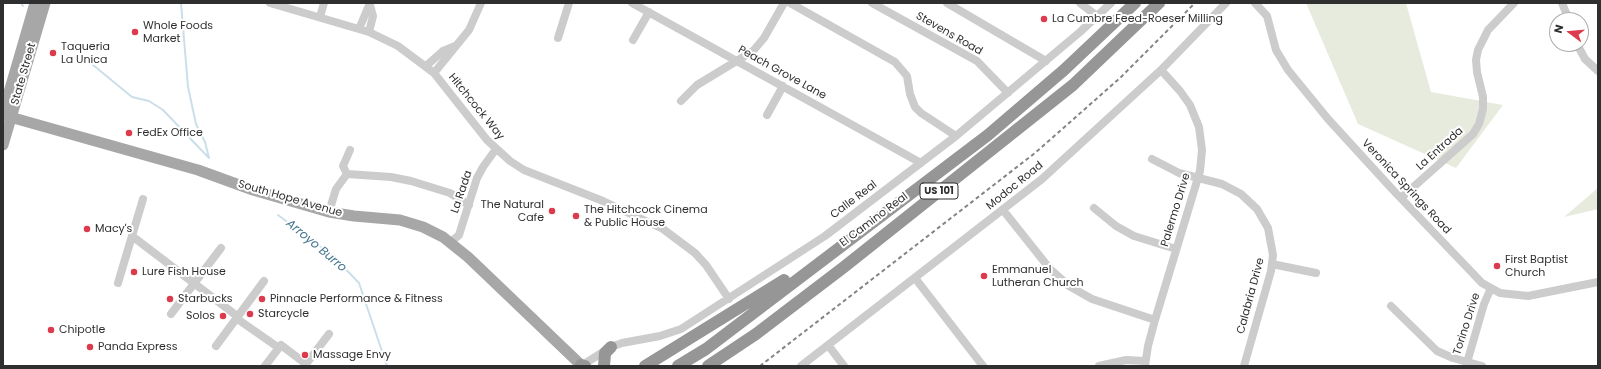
<!DOCTYPE html>
<html>
<head>
<meta charset="utf-8">
<style>
	body { margin:0 }
	#map { position:relative; width:1601px; height:369px; overflow:hidden; background:#fff; font-family:Poppins,sans-serif }
	canvas { display:block }
	.frame { position:absolute; inset:0; border:4px solid #2f2f2f; pointer-events:none }
	.north { position:absolute; left:1549px; top:12px; width:40px; height:40px; box-sizing:border-box; background:#fff; border:1px solid #acacac; border-radius:50%; rotate:286deg; font-size:11px; font-weight:700; line-height:16px; text-align:center; color:#2f2f2f }
	.north::after { content:''; display:block; margin:auto; width:14px; height:18px; background:#dc3b4e; clip-path:polygon(50% 0,100% 100%,50% 72%,0 100%) }
</style>
</head>
<body>
<div id="map">
<canvas width="1601" height="369"></canvas>
<div class="frame"></div>
<div class="north">N</div>
</div>
<script>
const ctx = document.querySelector('canvas').getContext('2d');
ctx.lineJoin = 'round';
function fillPath(path, color) { ctx.fillStyle = color; ctx.fill(path, 'evenodd'); }
const poly = rows => new Path2D(rows.map(r => 'M' + r).join(''));
function strokePath(path, color, width, dash) { ctx.strokeStyle = color; ctx.lineWidth = width; ctx.lineCap = dash ? 'butt' : 'round'; ctx.setLineDash(dash || []); ctx.stroke(path); }
function write(font, color, halo, rows, align = 'center') {
  ctx.font = font + ' Poppins,sans-serif'; ctx.lineWidth = 4; ctx.setLineDash([]); ctx.textBaseline = 'middle'; ctx.strokeStyle = halo; ctx.fillStyle = color; for (const [text, x, y, turn = 0] of rows) {
    ctx.save(); ctx.translate(x, y); ctx.rotate((+turn || 0) * Math.PI / 180); ctx.textAlign = isNaN(turn) ? turn : align; if (halo) ctx.strokeText(text, 0, 0); ctx.fillText(text, 0, 0); ctx.restore();
  }
}
const green = poly([
	[1306,3,1406,3,1431,92,1503,105,1456,168,1358,124],
	[1598,188,1598,209,1564,217]
]);
const stream = poly([
	[21,3,23,6],
	[181,3,188,87,196,124,205,142,209,158],
	[87,60,132,97,149,101,163,110,209,158],
	[278,215,334,257,359,283,387,366]
]);
const minor = poly([
	[270,3,369,32,398,46,434,73,487,140,510,161,524,170,603,201,663,229,695,253,706,265,729,299],
	[632,3,921,163],
	[790,3,895,62,907,76,910,94,915,107,921,113,956,136],
	[872,3,977,61,1008,93],
	[947,3,1046,61],
	[1080,3,1097,16],
	[1255,3,1267,16,1276,50,1288,70,1328,119,1393,190,1482,283,1500,293,1528,296,1598,282],
	[1562,3,1569,20],
	[320,17,324,3],
	[359,29,370,3],
	[369,32,373,16,370,5],
	[558,38,569,3],
	[633,40,649,12],
	[1577,44,1585,59,1598,71],
	[426,66,443,51,455,46],
	[434,73,469,30,481,3],
	[681,101,697,85,753,51,764,38,784,3],
	[767,115,783,86],
	[1152,159,1179,173,1222,184,1241,194,1257,209,1268,228,1273,255,1271,271,1244,366],
	[347,174,343,166,350,150],
	[1401,198,1473,134,1479,124,1483,109,1483,97,1477,72,1476,60,1478,50,1488,30,1514,3],
	[1094,208,1116,226,1134,236,1176,249],
	[1003,210,1050,269,1069,286,1092,299,1155,320],
	[329,212,336,189,347,174,391,177,411,181,450,193,469,205],
	[132,236,237,316],
	[451,242,459,235,477,178,483,167,496,149],
	[1272,264,1316,273],
	[915,278,983,366],
	[118,283,143,199],
	[1391,306,1437,351,1453,358,1482,366],
	[171,314,221,248],
	[236,318,279,348],
	[828,345,844,366],
	[216,346,264,281],
	[265,366,281,345,306,364,329,334],
	[581,366,611,347,622,343,660,336,681,329,825,236,956,136,1080,32,1111,3],
	[801,366,1042,179,1161,70,1226,3],
	[1099,366,1126,360,1145,361],
	[1145,366,1148,346,1155,320,1200,171,1202,150,1199,127,1190,105,1180,91,1161,70],
	[1466,366,1484,304,1491,288]
]);
const major = poly([
	[3,113,35,3],
	[3,115,198,170,253,190,329,212,354,216,400,220,423,227,443,237,468,257,581,365],
	[3,145,45,3]
]);
const highway = poly([
	[581,365,585,366],
	[604,366,605,353,611,347],
	[645,366,784,280],
	[678,366,706,349,988,135,1064,70,1135,3],
	[708,366,756,334,844,267,1073,85,1159,3]
]);
const rail = poly([
	[760,366,1035,153,1120,78,1195,3]
]);
const markers = [
	[1044,19,4,"#dc3b4e"],
	[135,32,4,"#dc3b4e"],
	[53,53,4,"#dc3b4e"],
	[129,133,4,"#dc3b4e"],
	[552,211,4,"#dc3b4e"],
	[576,216,4,"#dc3b4e"],
	[87,229,4,"#dc3b4e"],
	[1497,266,4,"#dc3b4e"],
	[134,272,4,"#dc3b4e"],
	[984,276,4,"#dc3b4e"],
	[170,299,4,"#dc3b4e"],
	[262,299,4,"#dc3b4e"],
	[250,314,4,"#dc3b4e"],
	[223,316,4,"#dc3b4e"],
	[51,330,4,"#dc3b4e"],
	[90,347,4,"#dc3b4e"],
	[305,355,4,"#dc3b4e"]
];
const shields = [
	[939,191,38]
];
const shieldNames = [
	["US 101",939,191]
];
const poiNames = [
	["La Cumbre Feed-Roeser Milling",1052,19],
	["Whole Foods",143,26],
	["Market",143,39],
	["Taqueria",61,47],
	["La Unica",61,60],
	["FedEx Office",137,133],
	["The Natural",544,205,"right"],
	["Cafe",544,218,"right"],
	["The Hitchcock Cinema",584,210],
	["& Public House",584,223],
	["Macy's",95,229],
	["First Baptist",1505,260],
	["Church",1505,273],
	["Emmanuel",992,270],
	["Lutheran Church",992,283],
	["Lure Fish House",142,272],
	["Starbucks",178,299],
	["Pinnacle Performance & Fitness",270,299],
	["Starcycle",258,314],
	["Solos",215,316,"right"],
	["Chipotle",59,330],
	["Panda Express",98,347],
	["Massage Envy",313,355]
];
const streetNames = [
	["Stevens Road",949,34,30],
	["Peach Grove Lane",782,73,29],
	["State Street",24,74,-74],
	["Hitchcock Way",476,107,51],
	["La Entrada",1440,149,-42],
	["Modoc Road",1015,186,-39],
	["Veronica Springs Road",1406,187,47],
	["La Rada",462,192,-71],
	["South Hope Avenue",290,199,16],
	["Calle Real",854,200,-37],
	["Palermo Drive",1176,210,-73],
	["El Camino Real",874,220,-37],
	["Calabria Drive",1251,296,-75],
	["Torino Drive",1467,324,-72]
];
const waterNames = [
	["Arroyo Burro",316,246,40]
];
fillPath(green, '#e6ebdd');
strokePath(stream, '#cbdfea', 2);
strokePath(minor, '#ccc', 8);
strokePath(major, '#a7a7a7', 11);
strokePath(highway, '#969696', 12);
strokePath(rail, '#848484', 2, [4, 3]);
for (const [x, y, r, color] of markers) { const dot = new Path2D(); dot.arc(x, y, r, 0, 2 * Math.PI); ctx.fillStyle = color; ctx.fill(dot); strokePath(dot, '#fff', 1.5); }
for (const [x, y, w] of shields) { const box = new Path2D(); box.roundRect(x - w / 2, y - 8, w, 16, 3); ctx.fillStyle = '#fff'; ctx.fill(box); strokePath(box, '#2f2f2f', 1); }
write('bold 10px', '#2f2f2f', null, shieldNames);
write('11px', '#2f2f2f', '#fff', poiNames, 'left');
write('11px', '#2f2f2f', '#fff', streetNames);
write('italic 12px', '#41738d', '#fff', waterNames);
</script>
</body>
</html>
